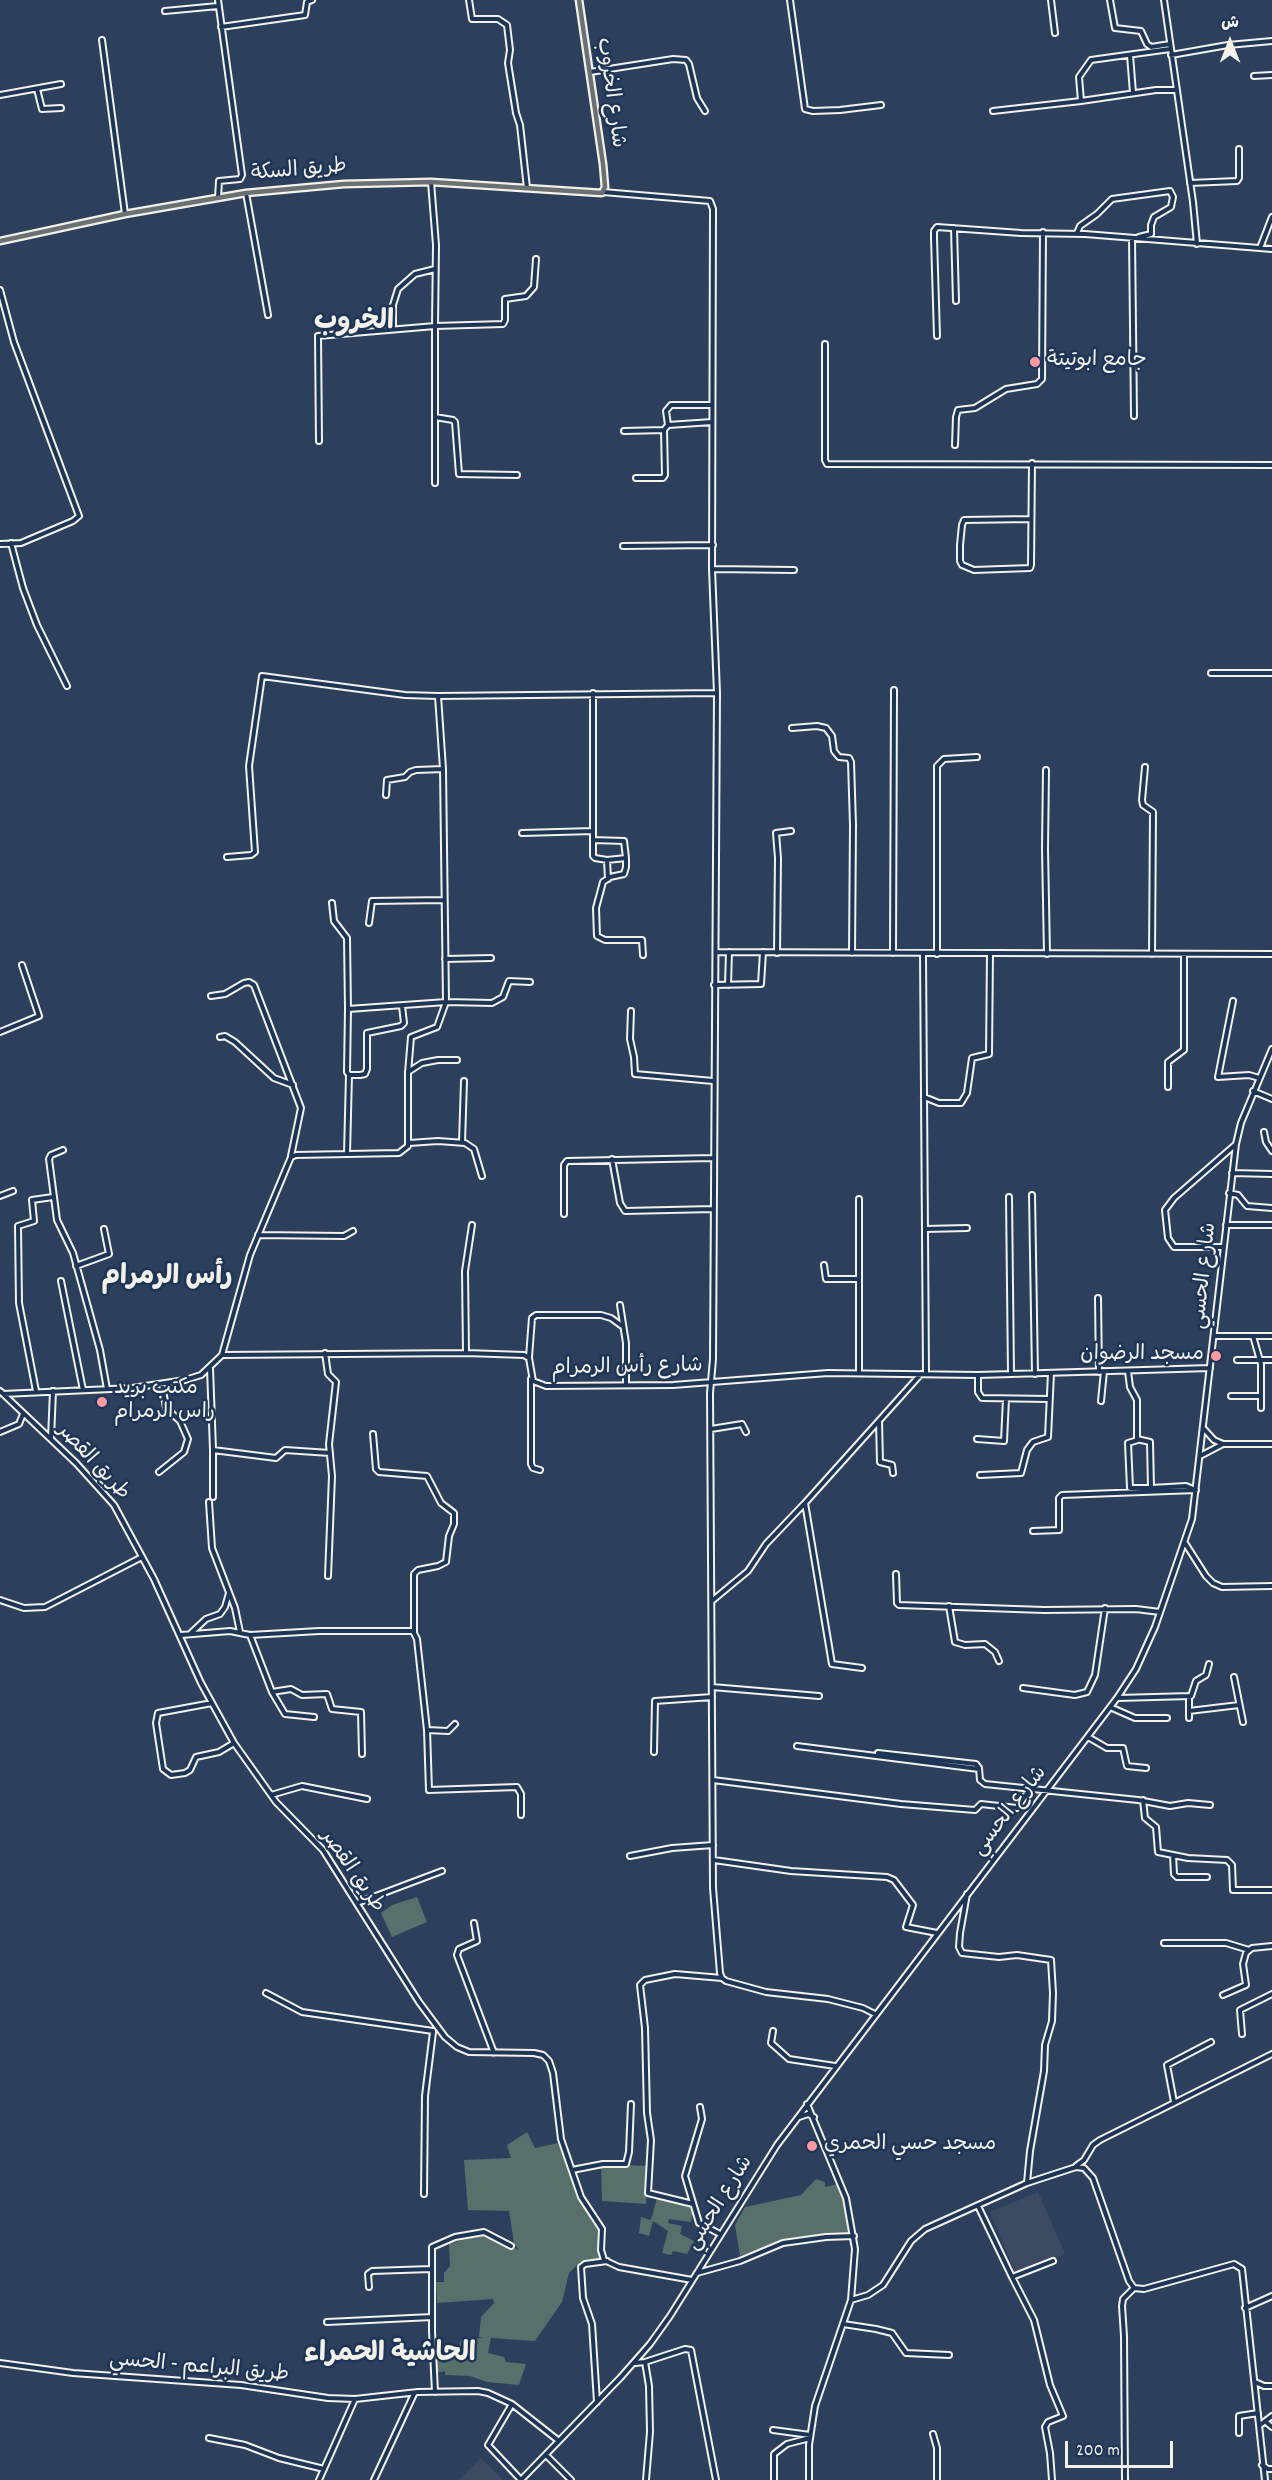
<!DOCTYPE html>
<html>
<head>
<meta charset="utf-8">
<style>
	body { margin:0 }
	#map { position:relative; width:1272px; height:2480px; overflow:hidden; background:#2c3f5c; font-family:Dekko,"Playpen Sans Arabic",sans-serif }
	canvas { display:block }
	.north { position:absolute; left:1200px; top:12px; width:60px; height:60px; -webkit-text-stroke:4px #1d3557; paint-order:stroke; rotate:0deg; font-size:16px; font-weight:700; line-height:24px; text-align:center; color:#f4f1e8 }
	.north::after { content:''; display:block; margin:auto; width:21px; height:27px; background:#f4f1e8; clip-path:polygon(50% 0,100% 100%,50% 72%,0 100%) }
	.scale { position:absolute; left:1065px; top:2441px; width:108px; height:27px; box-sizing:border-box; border:3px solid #f4f1e8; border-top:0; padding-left:8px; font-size:18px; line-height:21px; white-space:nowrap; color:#f4f1e8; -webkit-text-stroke:4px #1d3557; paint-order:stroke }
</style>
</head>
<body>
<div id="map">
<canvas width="1272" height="2480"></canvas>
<div class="north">ش</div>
<div class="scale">200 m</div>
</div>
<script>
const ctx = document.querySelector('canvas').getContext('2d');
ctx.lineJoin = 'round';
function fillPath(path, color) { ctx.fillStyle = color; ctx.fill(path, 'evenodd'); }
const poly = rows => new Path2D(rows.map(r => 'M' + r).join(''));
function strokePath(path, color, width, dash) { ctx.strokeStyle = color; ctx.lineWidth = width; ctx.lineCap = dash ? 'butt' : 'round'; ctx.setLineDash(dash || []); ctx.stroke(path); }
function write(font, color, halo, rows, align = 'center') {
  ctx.font = font + ' Dekko,"Playpen Sans Arabic",sans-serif'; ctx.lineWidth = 5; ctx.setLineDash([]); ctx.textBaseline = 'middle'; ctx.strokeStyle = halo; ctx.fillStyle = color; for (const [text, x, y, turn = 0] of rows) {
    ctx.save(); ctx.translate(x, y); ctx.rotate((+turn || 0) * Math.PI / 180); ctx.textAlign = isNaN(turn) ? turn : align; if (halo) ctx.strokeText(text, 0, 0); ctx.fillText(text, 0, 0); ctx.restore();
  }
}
const built = poly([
	[1038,2192,1065,2254,1016,2274,990,2212],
	[481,2458,503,2480,459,2480]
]);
const green = poly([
	[417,1897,427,1922,392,1937,381,1913,392,1905],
	[527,2132,535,2148,558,2143,591,2218,600,2229,601,2258,580,2262,569,2273,562,2302,535,2341,491,2338,488,2353,504,2357,506,2362,526,2364,519,2385,487,2382,470,2376,445,2375,445,2371,436,2373,436,2358,457,2354,461,2339,483,2338,479,2337,481,2317,494,2303,493,2299,437,2303,436,2282,444,2282,444,2273,450,2266,449,2244,484,2234,519,2250,514,2243,509,2211,468,2210,464,2160,511,2158,507,2145],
	[601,2164,648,2166,646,2204,602,2201],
	[816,2179,825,2182,825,2187,838,2184,851,2234,785,2240,740,2256,735,2225,745,2207,801,2195],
	[657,2198,688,2205,693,2211,691,2222,669,2219,668,2223,682,2226,680,2234,694,2241,687,2254,673,2251,671,2255,662,2253,668,2231,653,2221,649,2236,639,2233,641,2217,651,2220]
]);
const minor = poly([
	[469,0,472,19,498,19,507,25,510,50,508,63,516,113,520,125,527,188],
	[790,0,805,109,813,111,840,110,881,105],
	[1051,0,1055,33],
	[1110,0,1115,28,1141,31,1147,44,1151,47,1170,44],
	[1164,0,1193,202,1197,244],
	[165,11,218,6],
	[221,27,305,15,307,2,312,0],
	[102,40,125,214],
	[1130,55,1133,93],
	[1171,55,1228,45,1272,41],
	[590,72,673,59,686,60,689,64,697,98,705,111],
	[1254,76,1272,75],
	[37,89,42,109,61,108],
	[0,95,61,84],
	[1081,101,1156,90,1176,90],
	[993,111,1081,101,1079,77,1091,60,1170,49],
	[431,182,436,245,435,326,503,324,505,320,505,299,526,296,534,287,536,259],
	[1190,183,1237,181,1239,178,1239,149],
	[603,192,710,201,713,209,712,569,717,693,713,1359,710,1393,713,1888,720,1973,722,1978,726,1981,766,1992,828,1999,863,2008,875,2014],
	[246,193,268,315],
	[218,198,219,181,240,179,242,175,218,0],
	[954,228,956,301],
	[1077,233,1080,226,1097,214,1112,199,1170,191,1173,197,1171,207,1154,217,1151,225,1151,234,1139,237],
	[1132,238,1134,416],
	[1260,248,1272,217],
	[0,290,14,342,79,516,73,521,21,543,0,544],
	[393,328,393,305,398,289,415,274,435,269],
	[937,336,934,238,934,231,937,227,1021,233,1085,234,1272,249],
	[825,344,825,460,827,464,1272,465],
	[668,425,666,411,671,405,712,405],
	[624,431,664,430],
	[319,441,318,336,435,326,435,417,453,420,455,422,459,474,517,475],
	[955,445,956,417,958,410,975,408,1006,389,1037,384,1042,379,1043,232],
	[636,478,663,478,665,475,664,430,668,425,712,422],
	[435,483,435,417],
	[1031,519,964,520,962,525,960,545,960,561,962,565,974,570,1030,568,1031,565,1032,463],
	[11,543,23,588,37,625,67,686],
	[623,546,713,545],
	[712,569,794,570],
	[1211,673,1272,673],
	[593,693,593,856,595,858,607,860,626,858,626,867,624,874,610,877,603,882,596,908,597,936,605,940,642,940,643,955],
	[792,728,817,726,826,728,832,736,834,751,839,757,849,758,851,762,853,825,852,953],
	[1145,767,1142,800,1143,805,1153,812,1152,954],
	[1046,770,1045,849,1047,954],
	[386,795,387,780,405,777,410,772,416,770,443,769],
	[522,833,593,831],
	[593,840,624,841,626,858],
	[227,857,251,855,255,852,249,766,262,676,405,695,438,696],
	[607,860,608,879],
	[332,903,334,921,347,938,348,1009,446,1002,492,1003,503,997,509,981,530,982],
	[369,923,372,901,444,900],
	[716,952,1272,954],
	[777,953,778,858,776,833,791,831],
	[893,953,894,690],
	[923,954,926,1373],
	[937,954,937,766,944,759,977,757],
	[445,959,491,958],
	[714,985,761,984,763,952],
	[728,985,729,952],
	[211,996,225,994,244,983,249,982,254,985,301,1108,291,1156],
	[1233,1001,1218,1077,1249,1075,1259,1078],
	[348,1009,347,1072,349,1075,360,1075,365,1074,367,1069,367,1033,401,1026,404,1023,402,1006],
	[631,1011,630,1039,634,1057,635,1074,713,1081],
	[0,1032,39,1016,22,965],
	[220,1037,225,1036,235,1042,274,1078,293,1085],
	[408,1072,422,1063,438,1060,457,1060],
	[1168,1087,1168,1062,1184,1050,1184,954],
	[1253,1091,1272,1099],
	[924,1097,939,1103,961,1103,967,1093,972,1058,989,1054,990,954],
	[1264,1132,1266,1142,1272,1151],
	[462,1142,464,1081],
	[409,1143,438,1141,465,1143,474,1149,482,1176],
	[63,1150,51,1155,49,1159,57,1220,73,1253,100,1350,107,1389],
	[347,1154,349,1075],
	[612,1159,620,1203,625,1211,713,1209],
	[1232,1173,1272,1174],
	[1229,1193,1238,1195,1247,1206,1272,1208],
	[1032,1195,1035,1374],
	[0,1196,13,1191],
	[1009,1197,1011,1374],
	[564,1214,564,1165,567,1161,713,1158],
	[1226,1225,1272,1225],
	[925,1229,967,1228],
	[258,1235,344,1236,353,1231],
	[1224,1247,1174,1247,1168,1238,1165,1210,1174,1198,1235,1145],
	[824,1265,826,1279,858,1279],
	[76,1266,109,1254,104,1229],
	[61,1281,83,1390],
	[1098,1298,1099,1372],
	[620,1305,626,1343,626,1385],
	[1215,1336,1272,1336],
	[1253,1336,1261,1364,1261,1408],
	[325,1353,328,1374,336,1382,329,1444,332,1476,328,1576],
	[466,1353,465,1271,472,1225],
	[222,1355,250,1255,291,1157,296,1155,399,1153,408,1146,408,1073,411,1037,437,1027,446,1002,443,769,438,696,717,693],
	[529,1357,532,1318,536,1315,601,1315,611,1318,622,1326],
	[1237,1360,1272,1360],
	[210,1368,213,1450,276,1458,285,1450,330,1453],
	[1128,1371,1130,1387,1137,1400,1137,1439,1150,1442,1151,1488,1186,1486,1193,1489],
	[859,1373,859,1199],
	[978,1375,978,1392,982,1398,1049,1399],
	[531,1379,531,1464,533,1468,540,1470],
	[0,1391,76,1463,114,1505,154,1579,201,1683,234,1743,276,1802,323,1850,419,2002,445,2037,457,2047,469,2052,534,2053,543,2055,549,2061,553,2073,561,2139,581,2197,602,2229,601,2250,604,2260,619,2267,692,2280],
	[36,1391,19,1303,18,1226,34,1221,32,1200,53,1197],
	[3,1394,132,1388,185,1380,201,1375,222,1355,466,1353,524,1355,529,1358,533,1381,546,1386,673,1385,828,1373,978,1375,1210,1368],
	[1231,1396,1261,1396],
	[1101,1401,1104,1371],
	[879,1421,880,1462,892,1465,893,1473],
	[711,1429,742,1424,746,1432],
	[1204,1429,1214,1440,1223,1444],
	[0,1432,19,1424,23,1414],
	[373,1434,376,1469,379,1472,427,1476,441,1503,454,1513,454,1524,449,1536,446,1562,438,1566,418,1570,414,1574,414,1632],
	[51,1438,53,1391],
	[977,1439,1004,1441,1006,1399],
	[1138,1440,1128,1443,1130,1488,1151,1488],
	[213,1450,213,1497],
	[1202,1455,1223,1444,1272,1444],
	[159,1472,184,1452,188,1439,180,1421,166,1408,162,1384],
	[980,1475,1021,1473,1027,1450,1033,1442,1048,1437,1051,1373],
	[209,1502,212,1548,235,1608,240,1632],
	[1033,1531,1059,1530,1059,1498,1062,1495,1196,1490],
	[1185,1543,1206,1576,1213,1583,1222,1587,1272,1586],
	[896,1574,897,1603,899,1605,1044,1610,1136,1609,1160,1612],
	[0,1600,24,1608,45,1607,142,1557],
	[713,1600,748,1571,766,1544,804,1504],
	[949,1606,955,1642,965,1645,985,1644,995,1652,999,1661],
	[191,1633,206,1619,220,1614,225,1607,229,1593],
	[181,1635,230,1631,250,1635,319,1631,413,1631,417,1639,427,1730,448,1731,455,1724],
	[250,1635,272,1692,291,1689,302,1695,327,1694,332,1709,361,1712,362,1754],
	[862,1668,832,1664,805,1503,921,1374],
	[1234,1677,1243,1722],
	[712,1687,819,1696],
	[1023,1688,1075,1695,1087,1692,1095,1675,1105,1608],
	[272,1692,285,1714,314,1717],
	[1118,1698,1191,1696,1196,1681,1206,1675,1209,1664],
	[212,1703,158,1713,156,1723,163,1769,171,1775,185,1773,190,1770,196,1757,219,1752,234,1743],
	[1110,1707,1135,1718,1167,1718],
	[1189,1711,1239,1705],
	[1189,1718,1189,1697],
	[427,1730,429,1790,517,1787,521,1794,521,1815],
	[1088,1737,1107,1748,1123,1748,1127,1766,1146,1768],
	[797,1746,979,1769],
	[654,1752,655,1701,712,1697],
	[878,1753,976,1764,979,1768,980,1780,985,1784,1138,1800,1170,1806,1188,1803,1210,1805],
	[713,1780,901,1804,975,1810,981,1804,1017,1808,1030,1789],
	[271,1795,302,1786,367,1799],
	[1143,1800,1145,1818,1156,1827,1158,1852,1188,1858,1227,1860,1232,1865,1233,1890,1272,1890],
	[1173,1855,1174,1874,1177,1877,1207,1877],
	[630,1856,672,1848,713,1845],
	[714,1860,791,1871,887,1877,894,1880,913,1905,906,1927,937,1933],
	[967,1894,960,1933,959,1947,962,1953,999,1957,1017,1955,1051,1960,1053,1993,1052,2021,1045,2045,1044,2071,1030,2151,1027,2183],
	[357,1903,442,1871],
	[474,1923,477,1941,459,1949,457,1955,494,2053],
	[1164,1943,1226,1943,1249,1950],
	[266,1993,302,2012,433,2031],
	[1223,1995,1246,1985,1243,1964,1246,1953,1252,1948,1272,1946],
	[773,2031,771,2043,789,2059,835,2066],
	[1242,2034,1240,2010,1272,1994],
	[1174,2102,1167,2065,1211,2042],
	[807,2104,846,2198,855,2249,851,2300,815,2406,809,2445,809,2480],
	[700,2107,702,2119,685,2176,699,2223,720,2234],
	[799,2117,808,2114,814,2117],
	[1076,2166,1084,2160,1093,2145,1100,2140,1272,2054],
	[572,2170,603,2164,626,2164,629,2152,631,2104],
	[424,2194,425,2096,433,2032],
	[693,2204,648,2193,651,2140,647,2113,645,2028,640,1985,645,1980,675,1974,722,1978],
	[978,2206,1012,2277,1053,2261],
	[697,2273,740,2261,783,2243,826,2237,854,2236],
	[1012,2277,1034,2320,1050,2385,1063,2416,1048,2422,1045,2427,1050,2453,1052,2480],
	[369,2287,368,2274,372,2271,431,2269],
	[851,2300,868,2295,883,2285,911,2241,925,2229,1027,2183,1076,2167,1084,2168,1093,2178,1129,2281,1134,2288,1144,2289,1234,2264,1242,2269,1265,2480],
	[1245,2308,1272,2296],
	[327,2322,432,2317],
	[843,2324,876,2329,892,2333,906,2353,949,2355],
	[645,2362,649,2386,650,2432,646,2480],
	[0,2363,73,2373,241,2385,328,2398,355,2399,418,2392,478,2391,488,2393,512,2404,559,2441],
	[635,2363,645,2362,685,2349,691,2350,716,2480],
	[1255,2382,1264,2386,1272,2386],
	[435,2392,432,2331,432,2247,455,2237,484,2232,511,2246],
	[597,2402,592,2324,583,2298,581,2267,585,2264,607,2261],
	[512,2404,488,2445,521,2480],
	[1266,2422,1272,2427],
	[1260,2425,1272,2416],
	[773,2430,810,2435],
	[1239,2433,1239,2416,1258,2413],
	[933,2434,937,2448,937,2480],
	[209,2438,245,2445,279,2458,324,2469],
	[546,2455,571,2480],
	[1262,2465,1268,2469,1272,2469],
	[319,2480,355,2399],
	[374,2480,414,2394],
	[521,2480,621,2377,650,2344,670,2316,777,2145,1117,1698,1136,1669,1155,1627,1192,1519,1236,1144,1241,1123,1272,1049],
	[774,2480,774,2454,787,2444,810,2438],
	[1125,2480,1124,2336,1122,2306,1123,2299,1134,2288]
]);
const major = poly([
	[0,241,125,214,246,193,344,184,431,182,602,193,605,187,603,164,579,0]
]);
const markers = [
	[1035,362,6,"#ff9aa2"],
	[1216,1356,6,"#ff9aa2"],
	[102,1402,6,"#ff9aa2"],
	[812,2146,6,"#ff9aa2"]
];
const streetNames = [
	["شارع الخروب",609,93,82],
	["طريق السكة",299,172,-5],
	["شارع الحسي",1206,1276,-84],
	["شارع رأس الرمرام",627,1369,-1],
	["طريق القصر",92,1463,47],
	["شارع الحسي",1011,1812,-52],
	["طريق القصر",351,1872,55],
	["شارع الحسي",721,2204,-58],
	["طريق البراعم - الحسي",199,2369,5]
];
const poiNames = [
	["جامع ابوتيتة",1047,362],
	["مسجد الرضوان",1204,1356,"right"],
	["مكتب بريد",114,1390],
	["راس الرمرام",114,1414],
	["مسجد حسي الحمري",824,2146]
];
const districtNames = [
	["الخروب",354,324],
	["رأس الرمرام",167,1279],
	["الحاشية الحمراء",390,2356]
];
fillPath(built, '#3d4b62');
fillPath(green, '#58706c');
strokePath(minor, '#f4f1e8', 8);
strokePath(major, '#f4f1e8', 9);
strokePath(minor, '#1d3557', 4);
strokePath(major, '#6b7074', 4.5);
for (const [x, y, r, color] of markers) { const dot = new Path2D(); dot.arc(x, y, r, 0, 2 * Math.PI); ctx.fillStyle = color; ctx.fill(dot); strokePath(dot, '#1d3557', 2); }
write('21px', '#f4f1e8', '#1d3557', streetNames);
write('21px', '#f4f1e8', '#1d3557', poiNames, 'left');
write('bold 27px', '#f4f1e8', '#1d3557', districtNames);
</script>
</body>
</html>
